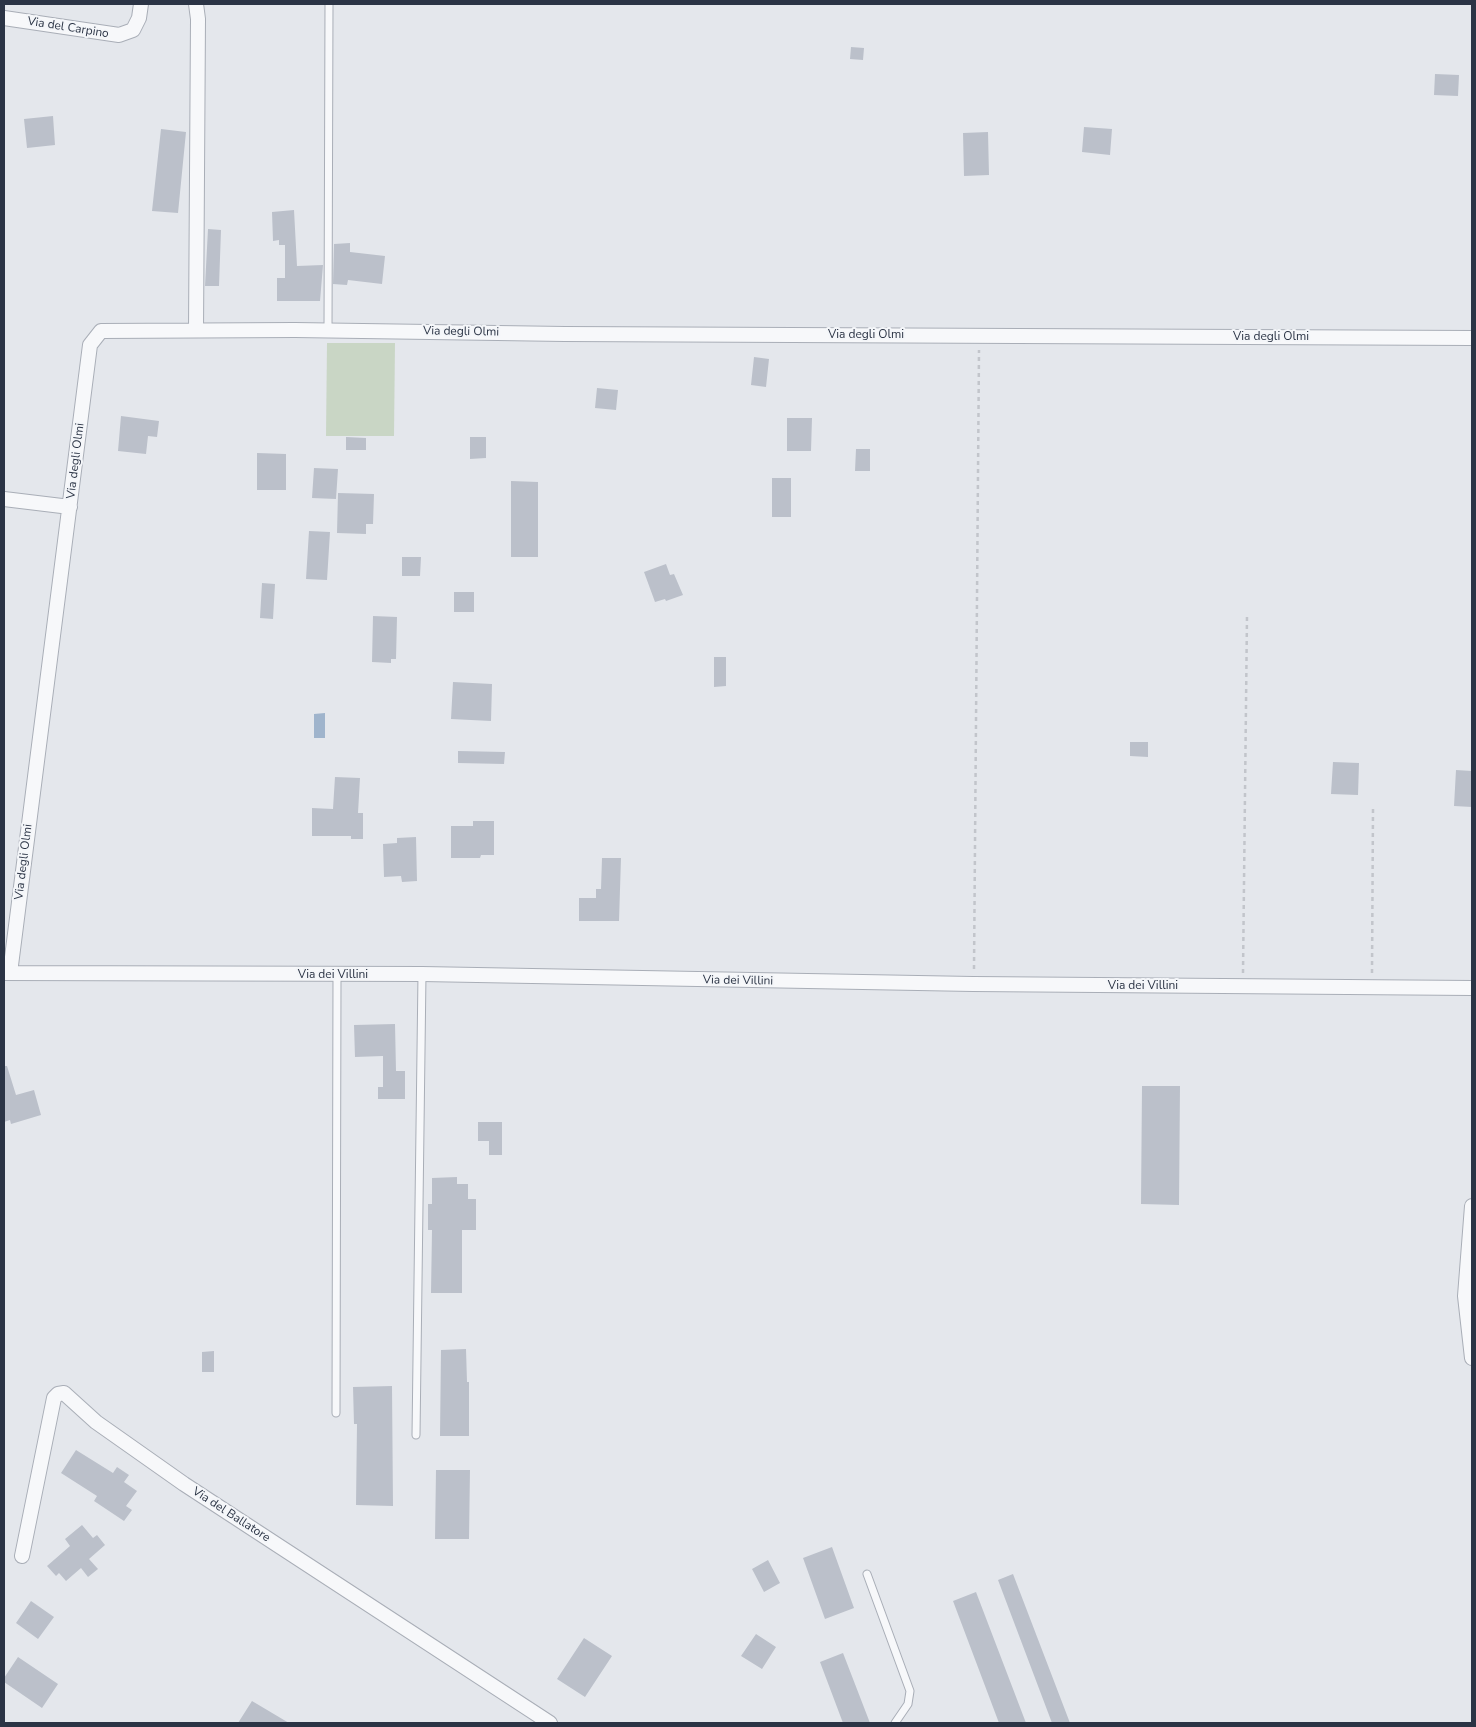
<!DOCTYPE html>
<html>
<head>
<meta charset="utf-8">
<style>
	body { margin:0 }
	#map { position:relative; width:1476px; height:1727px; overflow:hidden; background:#e4e7ec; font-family:"Nunito Sans",sans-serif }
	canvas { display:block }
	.frame { position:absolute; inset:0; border:5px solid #2b3445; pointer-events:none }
</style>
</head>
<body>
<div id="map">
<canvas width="1476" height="1727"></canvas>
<div class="frame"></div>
</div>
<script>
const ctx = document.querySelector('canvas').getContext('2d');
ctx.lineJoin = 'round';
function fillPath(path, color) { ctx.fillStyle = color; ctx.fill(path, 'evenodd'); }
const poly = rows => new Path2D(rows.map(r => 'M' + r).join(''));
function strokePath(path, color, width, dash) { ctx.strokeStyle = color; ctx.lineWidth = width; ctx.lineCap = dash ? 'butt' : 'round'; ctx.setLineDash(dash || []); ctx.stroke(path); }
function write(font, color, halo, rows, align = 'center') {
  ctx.font = font + ' "Nunito Sans",sans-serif'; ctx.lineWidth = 4; ctx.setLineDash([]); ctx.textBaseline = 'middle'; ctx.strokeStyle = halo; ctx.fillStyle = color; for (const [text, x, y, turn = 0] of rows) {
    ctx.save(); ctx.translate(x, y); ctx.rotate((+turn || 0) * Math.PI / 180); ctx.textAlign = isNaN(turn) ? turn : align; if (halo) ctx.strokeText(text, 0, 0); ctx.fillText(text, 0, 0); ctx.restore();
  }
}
const green = poly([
	[327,343,395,343,394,436,326,436]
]);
const water = poly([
	[325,713,325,738,314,738,314,714]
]);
const building = poly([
	[851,47,864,48,863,60,850,59],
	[1435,74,1459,75,1458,96,1434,95],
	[53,116,55,145,27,148,24,119],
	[1084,127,1112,129,1110,155,1082,152],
	[161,129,186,132,178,213,152,211],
	[988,132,989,175,964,176,963,133],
	[294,210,297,266,323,265,320,301,277,301,277,278,285,278,285,245,279,245,279,240,273,241,272,212],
	[208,229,221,230,219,286,205,286],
	[350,243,350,252,385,256,382,284,348,280,347,285,333,284,334,244],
	[754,357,769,359,766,387,751,385],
	[597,388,618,390,616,410,595,408],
	[121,416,159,421,157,437,148,436,146,454,118,451],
	[787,418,812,418,811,451,787,451],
	[346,437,366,438,366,450,346,450],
	[470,437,486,437,486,458,470,459],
	[856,449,870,449,870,471,855,471],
	[257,453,286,454,286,490,257,490],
	[314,468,338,469,336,499,312,498],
	[772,478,791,478,791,517,772,517],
	[511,481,538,482,538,557,511,557],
	[338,493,374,494,373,524,366,524,366,534,337,533],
	[309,531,330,532,327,580,306,579],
	[402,557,421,557,420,576,402,576],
	[666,564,670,575,674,574,683,595,666,601,665,599,655,602,644,572],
	[262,583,275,584,273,619,260,618],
	[454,592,474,592,474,612,454,612],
	[373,616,397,617,396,659,391,659,391,663,372,662],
	[714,657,726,657,726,686,714,687],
	[453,682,492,684,491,721,451,719],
	[1130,742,1148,742,1148,757,1130,756],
	[458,751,505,752,504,764,458,763],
	[1333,762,1359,763,1358,795,1331,794],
	[1456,770,1472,771,1472,807,1454,806],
	[335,777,360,778,358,813,363,813,363,839,351,839,351,836,312,836,312,808,333,809],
	[473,821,494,821,494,855,481,855,480,858,451,858,451,826,473,826],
	[416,837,417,881,402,882,401,876,384,877,383,844,397,843,397,838],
	[602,858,621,858,619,921,579,921,579,898,596,898,596,889,601,889],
	[395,1024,396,1071,405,1071,405,1099,378,1099,378,1087,383,1087,383,1056,355,1057,354,1025],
	[4,1066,7,1066,16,1095,34,1090,41,1115,11,1124,10,1120,4,1122],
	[1142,1086,1180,1086,1179,1205,1141,1204],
	[478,1122,502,1122,502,1155,489,1155,489,1141,478,1141],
	[457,1177,457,1184,468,1184,468,1199,476,1199,476,1230,462,1230,462,1293,431,1293,432,1230,428,1230,428,1204,432,1204,432,1178],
	[466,1349,467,1382,469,1382,469,1436,440,1436,441,1350],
	[214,1351,214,1372,202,1372,202,1352],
	[392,1386,393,1506,356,1505,357,1424,354,1424,353,1387],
	[76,1450,113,1473,117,1467,129,1475,124,1482,137,1491,126,1506,132,1510,124,1521,94,1501,97,1496,61,1473],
	[436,1470,470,1470,469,1539,435,1539],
	[82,1525,93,1538,97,1535,105,1545,89,1559,98,1569,88,1577,81,1568,66,1581,59,1573,56,1576,47,1566,70,1546,65,1539],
	[832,1547,854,1608,825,1619,803,1558],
	[768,1560,780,1583,764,1592,752,1569],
	[1013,1574,1070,1723,1052,1723,998,1580],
	[976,1592,1026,1723,999,1723,953,1601],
	[31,1601,54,1617,38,1639,16,1623],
	[756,1634,776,1647,762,1669,741,1656],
	[584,1638,612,1656,585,1697,557,1679],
	[843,1653,870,1723,843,1723,820,1662],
	[18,1657,58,1684,42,1708,4,1682,4,1678],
	[252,1701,289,1723,238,1723]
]);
const path = poly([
	[974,969,979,350],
	[1243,973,1247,615],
	[1372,973,1373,809]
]);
const lane = poly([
	[328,330,329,4],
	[336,1413,337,975],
	[416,1435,422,974],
	[867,1574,910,1691,908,1704,895,1723]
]);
const street = poly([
	[196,4,198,19,196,330],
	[4,18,119,35,133,30,139,18,141,4],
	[4,499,70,507],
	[4,973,422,974,973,984,1472,988],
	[10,973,90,345,101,331,295,330,565,334,1472,338],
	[1472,1206,1465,1296,1472,1358],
	[22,1556,54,1398,58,1394,64,1393,96,1422,184,1484,550,1723]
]);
const streetNames = [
	["Via del Carpino",68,28,9],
	["Via degli Olmi",461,332,1],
	["Via degli Olmi",866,335],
	["Via degli Olmi",1271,337],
	["Via degli Olmi",76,461,-83],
	["Via degli Olmi",24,862,-83],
	["Via dei Villini",333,975],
	["Via dei Villini",738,981,1],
	["Via dei Villini",1143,986],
	["Via del Ballatore",231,1515,33]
];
fillPath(green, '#c9d6c5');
fillPath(water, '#9fb4cc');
fillPath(building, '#bbc0ca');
strokePath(lane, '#a9aeb7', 9);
strokePath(street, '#a9aeb7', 16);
strokePath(path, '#c2c5cb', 2.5, [4, 4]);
strokePath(lane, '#f7f8fa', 7);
strokePath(street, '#f7f8fa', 14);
write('12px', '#2b3445', '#f4f6f9', streetNames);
</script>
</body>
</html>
